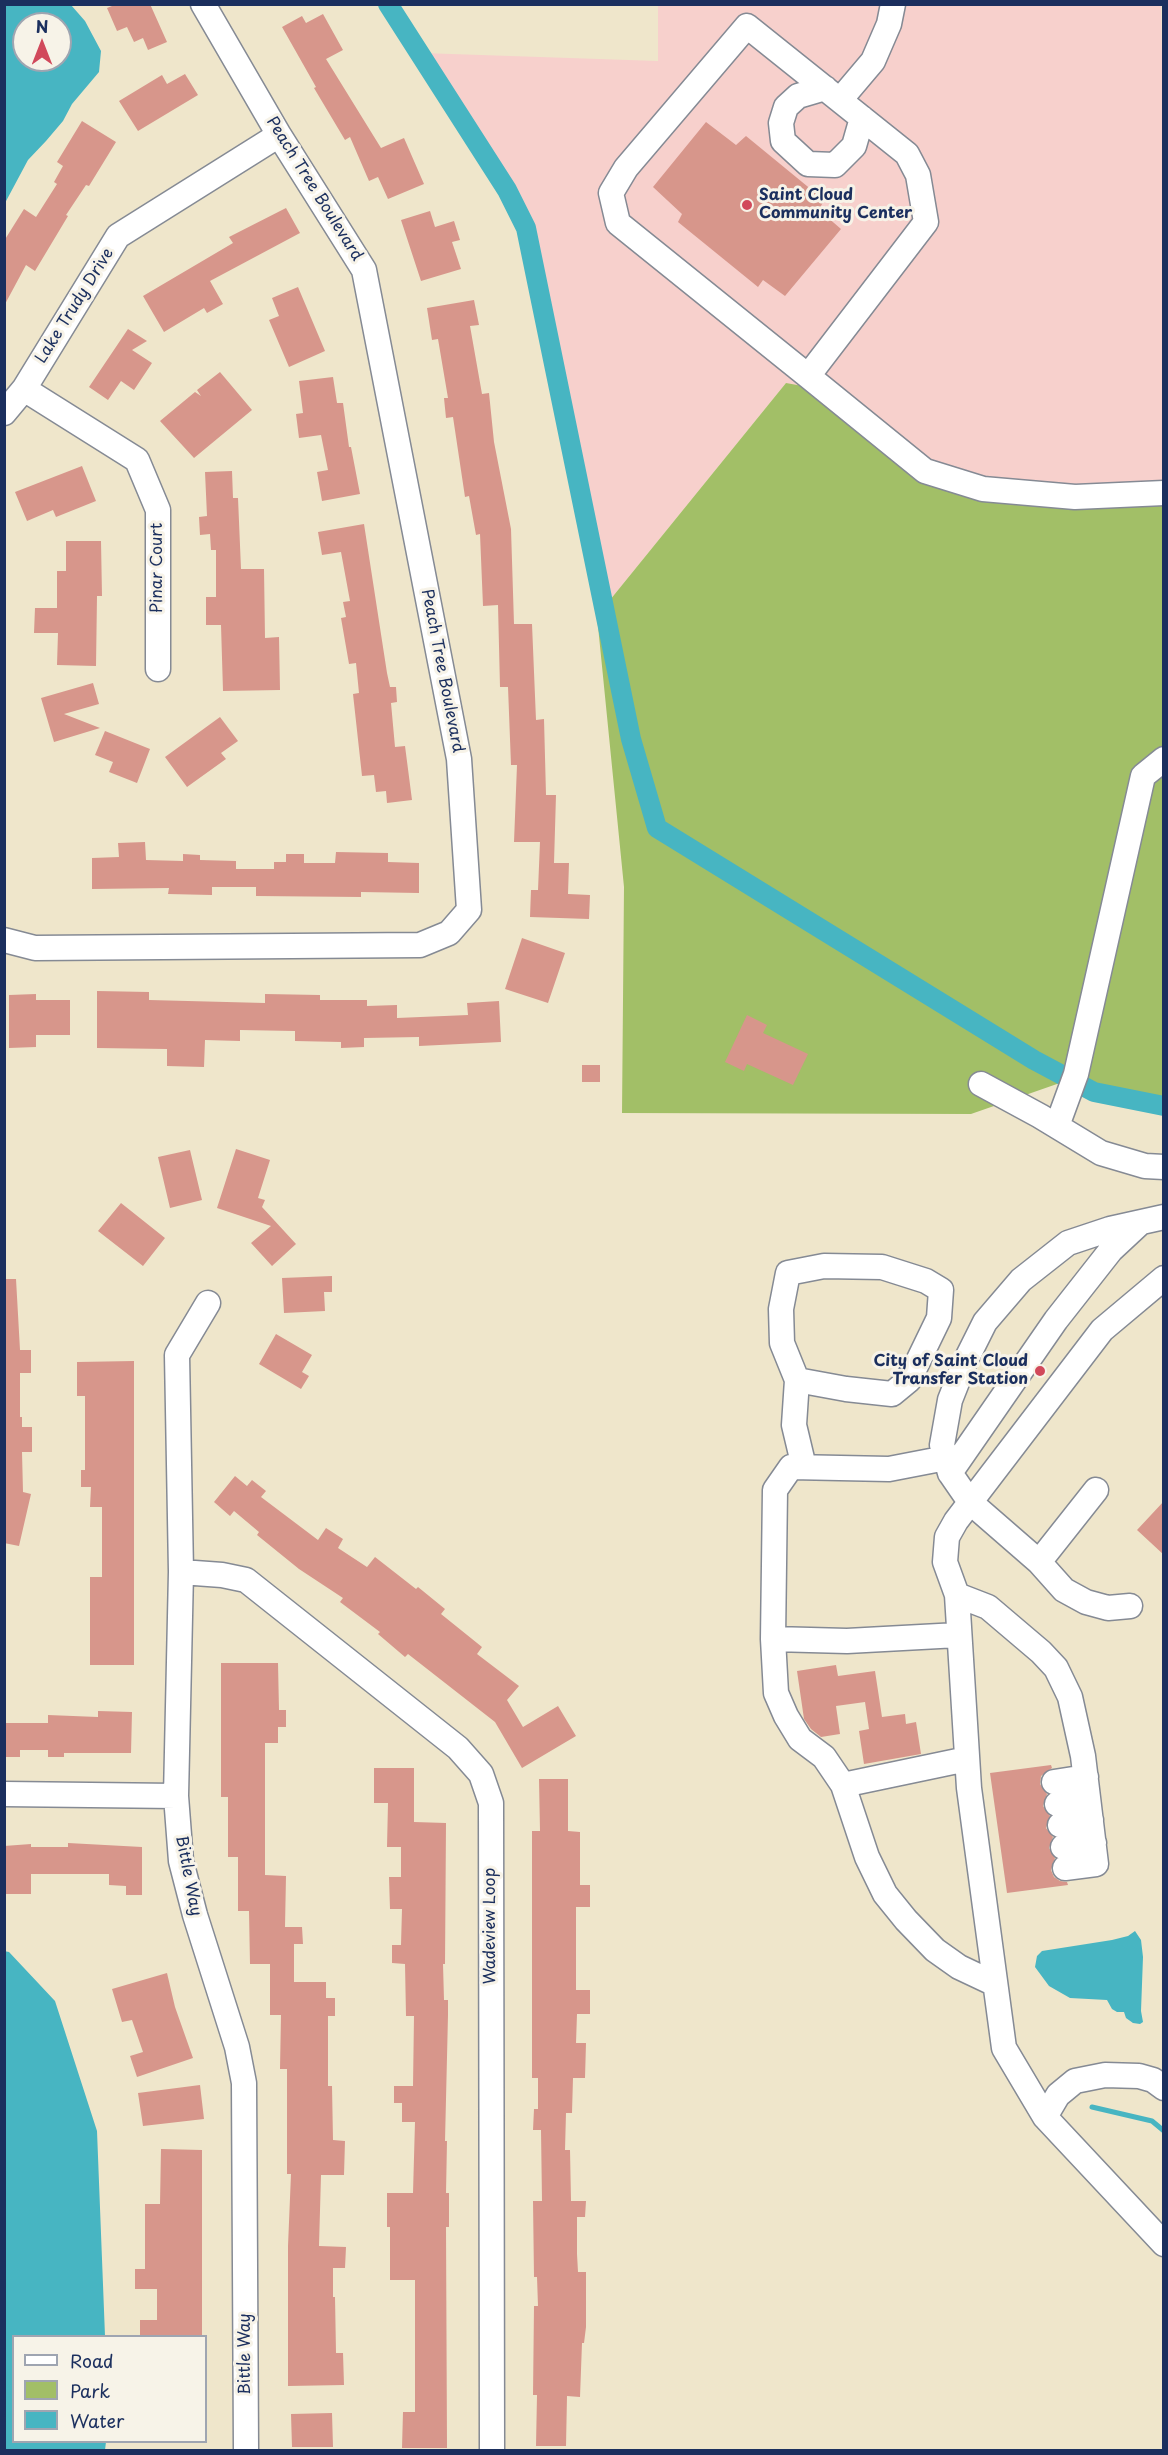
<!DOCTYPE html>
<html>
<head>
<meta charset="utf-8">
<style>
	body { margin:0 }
	#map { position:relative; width:1168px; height:2455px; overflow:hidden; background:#efe6cb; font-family:"Playpen Sans",sans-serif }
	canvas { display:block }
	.frame { position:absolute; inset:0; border:6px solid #1b2f5e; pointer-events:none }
	.legend { position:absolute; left:12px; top:2335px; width:195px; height:108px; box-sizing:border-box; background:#f7f3e8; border:2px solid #9fa5b1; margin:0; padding:8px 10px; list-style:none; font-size:18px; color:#1b2f5e }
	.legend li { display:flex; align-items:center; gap:12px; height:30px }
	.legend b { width:30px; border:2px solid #9fa5b1 }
	.north { position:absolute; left:12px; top:12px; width:60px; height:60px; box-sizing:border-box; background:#f7f3e8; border:2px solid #9fa5b1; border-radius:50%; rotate:0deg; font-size:16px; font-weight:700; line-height:24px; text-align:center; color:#1b2f5e }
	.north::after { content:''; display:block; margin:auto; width:21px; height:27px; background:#d1495b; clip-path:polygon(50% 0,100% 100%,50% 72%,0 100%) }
</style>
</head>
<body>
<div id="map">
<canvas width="1168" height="2455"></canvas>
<div class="frame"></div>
<ul class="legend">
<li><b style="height:8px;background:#fff"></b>Road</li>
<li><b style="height:16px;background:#a2bf67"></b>Park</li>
<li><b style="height:16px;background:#47b5c2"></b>Water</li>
</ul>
<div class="north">N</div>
</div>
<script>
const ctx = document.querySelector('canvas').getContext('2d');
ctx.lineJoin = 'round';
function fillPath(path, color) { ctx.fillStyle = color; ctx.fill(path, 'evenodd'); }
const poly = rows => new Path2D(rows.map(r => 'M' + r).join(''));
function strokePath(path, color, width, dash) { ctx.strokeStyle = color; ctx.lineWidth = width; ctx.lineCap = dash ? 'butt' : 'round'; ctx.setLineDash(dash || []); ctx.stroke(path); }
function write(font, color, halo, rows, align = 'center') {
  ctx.font = font + ' "Playpen Sans",sans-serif'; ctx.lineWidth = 6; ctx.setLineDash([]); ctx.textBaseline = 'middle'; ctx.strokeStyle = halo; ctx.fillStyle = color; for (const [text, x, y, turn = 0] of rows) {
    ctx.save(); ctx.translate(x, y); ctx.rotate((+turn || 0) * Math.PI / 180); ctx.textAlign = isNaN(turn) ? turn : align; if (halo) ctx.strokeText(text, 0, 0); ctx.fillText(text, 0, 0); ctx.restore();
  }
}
const built = poly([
	[658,5,1161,5,1164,158,1163,496,970,490,786,383,597,616,595,590,553,374,512,205,422,53,658,61]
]);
const green = poly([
	[786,383,819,389,970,490,1163,496,1163,1112,1077,1077,971,1114,622,1113,624,887,597,616]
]);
const water = poly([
	[5,4,71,5,85,21,101,51,99,72,72,104,63,121,46,141,28,160,5,203],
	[24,24,60,24,60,60,24,60],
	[1135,1931,1141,1940,1143,1957,1141,2011,1143,2022,1140,2024,1133,2023,1126,2018,1124,2012,1117,2012,1112,2009,1107,2000,1070,1998,1049,1986,1035,1967,1037,1956,1042,1951,1112,1940,1128,1936],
	[4,1951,9,1952,55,2001,97,2131,105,2336,14,2336,14,2442,106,2442,105,2450,5,2450]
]);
const stream = poly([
	[1092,2107,1152,2121,1164,2131]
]);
const canal = poly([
	[388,4,507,190,526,228,631,739,657,828,1034,1060,1094,1092,1164,1106]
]);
const building = poly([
	[117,4,150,4,167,42,148,50,143,38,134,42,127,27,117,31,107,8],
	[323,14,343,50,326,59,381,148,404,138,424,184,388,199,378,177,369,181,350,137,345,140,314,88,316,87,282,27,302,16,306,23],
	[185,74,198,95,138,131,119,101,162,75,167,84],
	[82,121,116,142,89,186,86,185,66,215,68,216,35,271,26,265,4,306,4,241,24,209,36,217,57,184,54,182,63,166,57,162],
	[706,122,736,145,746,136,824,200,819,210,841,229,785,296,763,280,758,287,678,222,682,214,653,187],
	[286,208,300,233,210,281,223,304,207,313,204,308,164,332,143,296,233,243,229,237],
	[430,211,435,227,454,221,460,240,452,242,461,269,421,281,401,220],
	[298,287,325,351,289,367,269,320,279,316,272,298],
	[474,300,479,325,470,326,482,394,489,393,494,442,511,529,514,624,532,624,536,720,544,719,546,795,556,795,554,863,569,863,568,894,590,895,589,919,530,917,531,890,538,890,540,842,514,842,517,765,511,765,508,687,500,687,498,605,483,606,480,534,476,535,469,496,465,497,453,417,446,418,444,398,448,398,438,339,432,340,427,308],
	[128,329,147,341,132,350,152,363,134,390,121,381,108,400,89,387],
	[220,372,252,410,194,458,160,421,195,392,201,396,197,390],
	[333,377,337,403,343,403,349,447,351,447,360,494,322,501,317,472,328,470,321,435,299,438,296,414,303,413,299,381],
	[82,466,96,501,56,517,53,510,27,521,15,492],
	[232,471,233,498,238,498,241,569,264,569,265,638,279,637,280,690,223,691,221,625,206,625,206,597,216,597,216,550,211,550,210,534,200,535,199,517,207,516,205,472],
	[364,524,387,673,390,687,396,687,397,702,391,703,395,747,405,746,412,800,387,803,386,791,376,792,374,775,362,776,353,694,359,693,356,663,349,664,341,618,346,617,343,602,350,601,341,552,322,555,318,532],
	[66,541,101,541,102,596,97,596,96,666,57,665,58,633,34,633,35,608,57,608,57,571,66,571],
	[93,683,99,704,64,714,100,728,54,742,41,698],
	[220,717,238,741,221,753,226,759,187,787,165,757],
	[105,731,150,749,137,783,109,772,113,762,95,755],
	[145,842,146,860,183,861,183,854,200,855,200,860,236,861,236,869,274,869,274,862,286,862,286,854,304,854,304,863,335,863,336,852,388,853,388,862,419,863,419,893,361,892,361,897,256,896,256,887,212,887,212,895,168,894,169,888,92,889,92,858,119,857,118,843],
	[522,938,565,953,548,1003,505,989],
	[97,991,149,992,149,1000,265,1003,265,994,320,995,320,1000,367,1000,367,1006,397,1005,397,1018,468,1015,467,1003,499,1001,501,1042,419,1046,419,1037,364,1038,364,1047,341,1048,341,1042,295,1041,295,1031,240,1030,240,1041,205,1040,204,1067,167,1066,167,1049,97,1048],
	[36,994,36,1000,70,1000,70,1035,36,1035,36,1047,9,1048,9,995],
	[747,1015,767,1025,763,1033,808,1054,793,1085,747,1064,744,1071,725,1062],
	[582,1065,600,1065,600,1082,582,1082],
	[236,1149,270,1160,258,1198,265,1200,262,1207,296,1244,272,1266,251,1243,271,1226,217,1208],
	[190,1150,202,1200,170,1208,158,1157],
	[121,1203,165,1238,143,1266,98,1231],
	[332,1276,332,1292,324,1292,325,1311,284,1313,282,1278],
	[4,1279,16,1279,20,1350,31,1350,31,1373,20,1373,20,1417,22,1417,22,1427,32,1427,32,1452,22,1452,23,1492,31,1494,19,1546,4,1543],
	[276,1334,312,1355,302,1372,309,1376,301,1389,259,1364],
	[134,1361,134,1665,90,1665,90,1577,102,1577,102,1507,90,1507,91,1487,81,1487,81,1470,85,1470,85,1396,77,1396,77,1362],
	[235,1476,247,1486,252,1480,266,1491,261,1497,318,1540,326,1528,343,1539,338,1548,367,1567,375,1557,416,1589,418,1587,445,1609,441,1614,482,1647,477,1654,519,1686,507,1700,523,1727,558,1706,576,1736,522,1768,495,1722,408,1654,405,1657,378,1634,380,1632,340,1602,343,1598,299,1569,257,1535,259,1532,234,1511,230,1516,214,1502],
	[1164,1501,1164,1555,1137,1530],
	[221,1663,278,1663,279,1710,286,1710,286,1727,278,1727,278,1743,265,1743,265,1875,286,1876,285,1927,302,1927,303,1944,294,1944,294,1982,326,1982,326,1998,335,1998,335,2016,328,2016,328,2086,332,2086,333,2140,345,2141,344,2175,321,2175,319,2246,346,2247,345,2268,333,2268,333,2297,335,2297,336,2353,343,2353,344,2385,288,2386,288,2246,291,2174,287,2174,287,2069,280,2069,281,2015,270,2015,270,1964,250,1964,249,1911,238,1911,238,1857,228,1857,228,1797,221,1797],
	[836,1665,838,1676,875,1671,882,1717,905,1714,906,1724,916,1722,921,1754,864,1764,859,1731,869,1729,865,1702,836,1706,840,1734,821,1737,811,1729,804,1719,797,1671],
	[98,1711,132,1712,131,1753,64,1753,64,1757,48,1757,48,1750,20,1750,20,1757,4,1757,4,1723,48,1723,48,1715,98,1717],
	[1051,1765,1052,1768,1041,1776,1040,1784,1047,1794,1043,1806,1050,1816,1046,1828,1053,1837,1049,1848,1055,1858,1051,1870,1054,1877,1060,1881,1067,1882,1068,1885,1007,1893,990,1773],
	[374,1768,414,1768,414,1822,446,1823,445,1964,443,1964,444,2000,448,2000,448,2015,445,2141,447,2141,446,2193,449,2193,449,2227,446,2227,447,2448,402,2448,403,2412,415,2412,415,2280,390,2280,390,2227,387,2227,387,2193,413,2193,415,2122,402,2122,402,2103,394,2103,394,2086,413,2086,414,2016,406,2016,405,1964,392,1963,392,1945,401,1945,402,1909,390,1909,389,1877,401,1877,401,1847,387,1847,388,1803,374,1803],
	[539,1779,568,1779,568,1831,580,1832,580,1885,590,1885,590,1907,576,1907,576,1990,590,1990,590,2014,577,2014,576,2043,586,2043,585,2078,573,2078,572,2113,566,2113,565,2150,570,2150,571,2201,586,2201,585,2217,577,2217,577,2254,578,2272,586,2272,586,2327,584,2343,582,2343,580,2397,567,2396,566,2446,536,2446,537,2395,533,2395,534,2306,538,2306,537,2277,534,2277,533,2201,542,2201,541,2130,533,2130,534,2109,538,2109,538,2078,532,2078,532,1831,540,1831],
	[68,1843,142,1847,142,1895,126,1895,126,1886,109,1885,109,1874,31,1874,31,1894,4,1894,4,1846,31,1844,31,1847,68,1847],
	[167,1973,175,2007,193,2058,137,2077,130,2056,143,2052,132,2020,122,2022,112,1989],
	[200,2085,204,2119,143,2126,138,2093],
	[161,2149,202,2150,202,2337,140,2337,140,2320,157,2320,157,2289,135,2289,135,2269,145,2269,145,2204,160,2204],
	[332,2413,333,2447,292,2447,291,2414]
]);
const minor = poly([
	[825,88,798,96,786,107,781,123,783,141,808,164,835,165,854,146,862,118],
	[840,100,873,61,889,24,893,4],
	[808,376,926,222,918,175,907,154,747,26,626,168,611,193,618,223,808,376,925,471,983,489,1075,497,1164,493],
	[24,389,137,460,158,510,158,669],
	[4,413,24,389,118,236,279,135],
	[4,940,35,948,420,945,449,933,469,910,459,759,364,270,279,135,203,4],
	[981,1084,1040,1116,1101,1153,1145,1166,1164,1167],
	[1057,1126,1076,1074,1143,776,1164,759],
	[1164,1278,1102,1330,956,1521,947,1537,945,1562,957,1595,969,1788,1004,2048,1045,2117,1164,2244],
	[208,1303,177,1355,181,1572,176,1796,181,1861,195,1915,237,2047,244,2083,246,2450],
	[797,1380,782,1343,781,1309,788,1273,824,1266,882,1267,926,1281,941,1290,939,1318,909,1380,892,1394,846,1389,797,1380,794,1425,804,1467],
	[946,1458,889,1469,791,1467,775,1490,773,1639,847,1641,958,1635],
	[950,1473,1056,1320,1111,1250,1140,1223],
	[1096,1490,1039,1562,970,1502,950,1473,942,1445,950,1400,965,1362,985,1322,1021,1280,1068,1243,1110,1229,1164,1217],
	[1039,1562,1064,1590,1086,1602,1108,1608,1130,1606],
	[181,1572,222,1575,246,1580,458,1748,481,1774,491,1803,492,2450],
	[957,1595,988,1607,1041,1652,1056,1668,1070,1697,1083,1756,1096,1864,1065,1868],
	[773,1639,776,1693,786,1716,800,1739,824,1757,843,1785,967,1759],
	[1054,1782,1086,1777],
	[843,1785,867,1857,885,1894,906,1920,935,1950,959,1967,995,1984],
	[4,1794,176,1796],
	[1057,1804,1088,1799],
	[1060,1825,1091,1820],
	[1063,1847,1094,1843],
	[1045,2117,1058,2095,1075,2081,1105,2075,1139,2076,1153,2080,1164,2088]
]);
const markers = [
	[747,205,6,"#d1495b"],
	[1040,1371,6,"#d1495b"]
];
const streetNames = [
	["Peach Tree Boulevard",314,189,58],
	["Lake Trudy Drive",75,306,-58],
	["Pinar Court",158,568,-90],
	["Peach Tree Boulevard",442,671,79],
	["Bittle Way",188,1876,79],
	["Wadeview Loop",491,1926,-90],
	["Bittle Way",246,2354,-90]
];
const poiNames = [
	["Saint Cloud",759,196],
	["Community Center",759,214],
	["City of Saint Cloud",1028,1362,"right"],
	["Transfer Station",1028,1380,"right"]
];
fillPath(built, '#f7d0cc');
fillPath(green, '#a2bf67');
fillPath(water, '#47b5c2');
strokePath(stream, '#47b5c2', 5);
strokePath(canal, '#47b5c2', 20);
fillPath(building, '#d7968b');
strokePath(minor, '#858a94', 27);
strokePath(minor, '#fff', 24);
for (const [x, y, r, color] of markers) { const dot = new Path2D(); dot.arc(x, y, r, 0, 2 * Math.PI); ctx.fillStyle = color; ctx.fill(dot); strokePath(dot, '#f7f3e8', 2); }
write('16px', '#1b2f5e', '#f7f3e8', streetNames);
write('bold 16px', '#1b2f5e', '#f7f3e8', poiNames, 'left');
</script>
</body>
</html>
